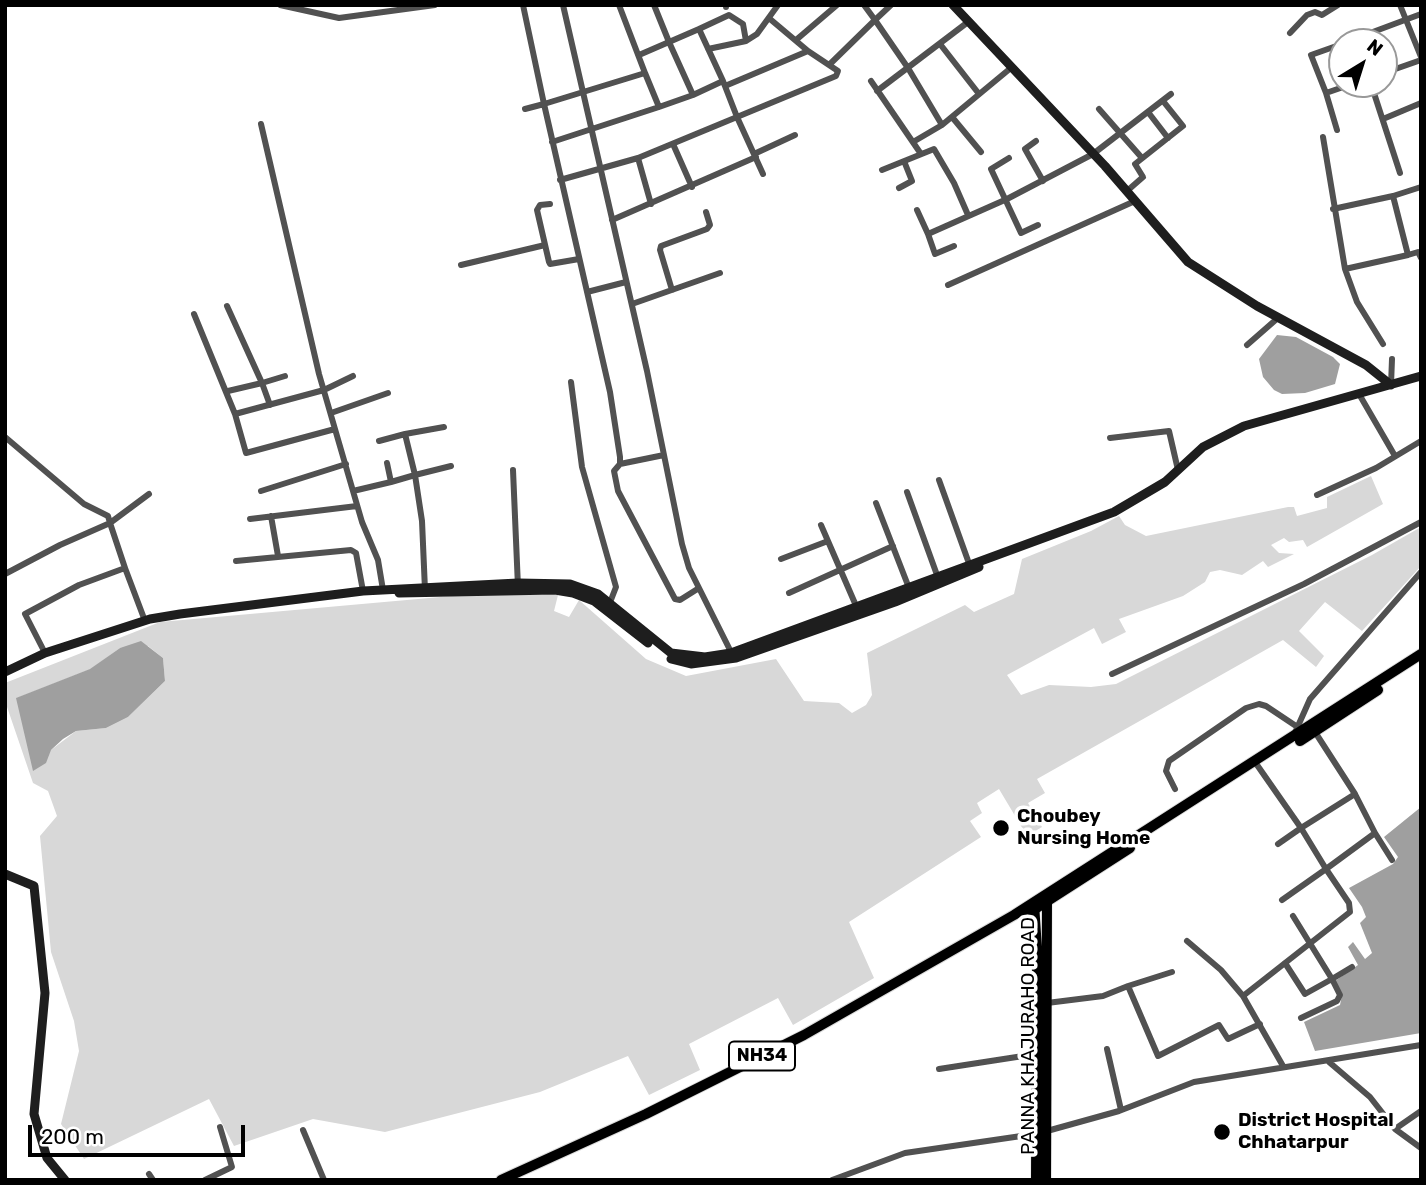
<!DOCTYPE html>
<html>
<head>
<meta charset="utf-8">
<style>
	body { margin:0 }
	#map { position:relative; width:1426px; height:1185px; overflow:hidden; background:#fff; font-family:Rubik,sans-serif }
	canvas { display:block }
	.frame { position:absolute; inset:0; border:7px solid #000; pointer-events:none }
	.north { position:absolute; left:1328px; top:28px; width:70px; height:70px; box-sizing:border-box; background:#fff; border:2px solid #999; border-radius:50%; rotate:38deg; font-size:19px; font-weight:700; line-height:28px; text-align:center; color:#000 }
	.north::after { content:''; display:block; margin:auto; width:24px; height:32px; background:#000; clip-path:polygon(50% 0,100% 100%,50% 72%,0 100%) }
	.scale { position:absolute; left:28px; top:1125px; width:217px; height:32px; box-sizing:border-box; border:4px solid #000; border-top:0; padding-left:9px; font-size:21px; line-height:24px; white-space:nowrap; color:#000; -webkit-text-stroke:5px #fff; paint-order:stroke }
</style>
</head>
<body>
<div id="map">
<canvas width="1426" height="1185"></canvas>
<div class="frame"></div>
<div class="north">N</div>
<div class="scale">200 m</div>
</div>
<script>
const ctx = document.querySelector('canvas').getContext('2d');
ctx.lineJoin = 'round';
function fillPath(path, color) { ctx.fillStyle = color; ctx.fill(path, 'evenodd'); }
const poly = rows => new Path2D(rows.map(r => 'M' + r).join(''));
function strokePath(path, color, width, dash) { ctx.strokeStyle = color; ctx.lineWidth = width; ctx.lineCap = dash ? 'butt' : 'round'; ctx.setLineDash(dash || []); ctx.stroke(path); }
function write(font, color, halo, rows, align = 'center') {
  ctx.font = font + ' Rubik,sans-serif'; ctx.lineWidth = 7; ctx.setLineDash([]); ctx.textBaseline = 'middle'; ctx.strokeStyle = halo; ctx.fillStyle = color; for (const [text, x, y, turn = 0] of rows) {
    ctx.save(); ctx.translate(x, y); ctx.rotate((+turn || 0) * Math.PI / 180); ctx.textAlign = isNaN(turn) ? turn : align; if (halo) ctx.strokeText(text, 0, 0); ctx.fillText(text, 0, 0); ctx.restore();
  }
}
const green = poly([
	[1371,476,1383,504,1307,547,1303,540,1289,542,1284,538,1271,545,1279,553,1294,554,1268,567,1263,561,1242,575,1220,570,1210,572,1205,582,1183,596,1119,619,1126,632,1102,644,1094,628,1007,675,1021,695,1049,685,1091,687,1116,684,1372,555,1421,527,1421,566,1362,631,1325,602,1299,631,1324,656,1316,667,1283,640,1037,779,1045,793,1028,803,1042,827,1027,836,999,789,977,803,982,813,970,821,981,837,849,922,874,978,793,1025,778,998,689,1044,700,1070,649,1095,628,1056,540,1092,385,1132,313,1119,234,1146,209,1099,84,1159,61,1124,79,1051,74,1021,51,952,40,836,57,816,48,791,33,783,5,701,5,683,160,622,474,594,558,595,554,611,569,617,579,600,646,659,686,676,776,659,804,701,839,703,852,713,866,705,872,695,867,653,965,605,974,612,1014,594,1022,559,1091,531,1119,516,1125,525,1146,536,1288,507,1294,507,1297,516,1327,508,1327,497],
	[148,646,163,658,165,681,128,717,106,728,76,731,51,750,17,698,91,669,120,648]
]);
const water = poly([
	[1277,335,1296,337,1333,357,1340,364,1335,384,1305,393,1282,394,1274,390,1263,377,1259,359],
	[141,641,163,658,165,681,128,717,106,728,76,731,63,739,51,750,46,763,33,771,16,698,90,669,120,648],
	[1421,807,1421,1033,1315,1051,1304,1022,1340,1005,1342,995,1335,981,1358,965,1348,947,1353,942,1365,959,1372,953,1360,923,1366,917,1362,907,1349,888,1393,864,1398,857,1384,837]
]);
const street = poly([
	[280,5,339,18,435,5],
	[523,5,544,104,525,109],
	[563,5,647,371,682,544,689,568,732,654],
	[619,5,645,73,544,104,610,392,620,457,620,464,614,471,618,491,675,599,680,600,699,588],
	[864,5,875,20,891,5],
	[1400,5,1421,57],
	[726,7,726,5],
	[699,29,729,15,743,24,746,41],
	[1290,33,1307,15,1315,12,1322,15,1338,5],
	[796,40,837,5],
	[1346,42,1421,14],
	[940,44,979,94],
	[708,49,746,41,757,34,778,5],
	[808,51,829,65],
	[639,55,669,42,654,5],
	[645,73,659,107],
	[1384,73,1421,60],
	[871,81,921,154],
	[1371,84,1400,173],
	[725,86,808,51,770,19],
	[877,91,968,22],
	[1326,93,1311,55,1342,44],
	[1099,109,1142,158],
	[1148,112,1168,138],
	[952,117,981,152],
	[1383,119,1421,103],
	[261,124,319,374,362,522,378,560,383,590],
	[942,125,1012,67],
	[1337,130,1326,93,1352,84],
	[1323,137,1345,269],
	[1036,141,1025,149,1043,181],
	[552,142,659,107,693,95,723,81,699,29,669,42,693,95],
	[673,144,692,187],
	[754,154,795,135],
	[638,158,651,204],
	[1009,158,991,169,1021,233,1038,225],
	[882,170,934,149,954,183,968,215],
	[763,174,737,117,836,76,838,71,829,65,875,20,908,68,942,125,913,142],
	[560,180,638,158,737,117,723,81],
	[899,188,912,181,904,161],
	[1127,191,1143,177,1135,164,1183,126,1163,101],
	[1393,196,1421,187],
	[550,204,540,205,537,210,549,262,550,264,579,259],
	[1333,209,1393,196,1408,255,1418,252,1421,258],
	[917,210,928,234],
	[612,220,756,157],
	[954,246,935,254,928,234,1007,199,1093,154,1171,94],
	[461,265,545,245],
	[948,285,1135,201],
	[672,290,660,250,661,246,707,229,710,225,706,212],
	[587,292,626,282],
	[632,304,720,273],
	[227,306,262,383,228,391],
	[194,314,235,414,324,390,353,376],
	[1383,344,1357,302,1345,269,1408,255],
	[1247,345,1279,317],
	[571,382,582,467,616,587,609,605],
	[1391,385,1392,359],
	[1359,394,1395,456],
	[270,405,262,383,285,376],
	[331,413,388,393],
	[235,414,246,453,335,429],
	[405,434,444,427],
	[5,437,84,504,108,516,110,523,149,494],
	[1110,438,1169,431,1178,470],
	[379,441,405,434,415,475,451,466],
	[620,464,664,455],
	[513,470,518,587],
	[939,480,971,569],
	[391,482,415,475,422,521,425,590],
	[261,491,346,464],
	[353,491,391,482,387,463],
	[907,492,937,575],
	[1317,495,1376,468,1421,441],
	[876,503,909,588],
	[271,516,278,556],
	[250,519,357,506],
	[821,525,857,608],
	[781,559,828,541],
	[236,561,351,550,356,553,363,591],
	[5,574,60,545,110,523,125,568],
	[789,593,893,546],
	[45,653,25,614,79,585,125,568,145,621],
	[1112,674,1304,584,1421,522],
	[1315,732,1355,794],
	[1294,735,1310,699,1421,572],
	[1255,762,1301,828,1355,794,1375,833,1326,869,1301,828,1278,844],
	[1175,789,1166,771,1169,761,1246,708,1259,704,1266,706,1296,726],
	[1375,833,1392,860],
	[1293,916,1332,979,1352,967],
	[1187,941,1221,970,1243,996,1283,1066],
	[1285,963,1305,994,1332,979,1340,995,1337,1001,1301,1018],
	[1172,972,1128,986,1158,1056,1219,1025,1228,1039,1260,1024],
	[1243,996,1350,912,1349,903,1326,869,1282,900],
	[1047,1003,1103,996,1128,986],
	[1107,1049,1121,1110],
	[1329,1062,1370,1097,1395,1129,1421,1148],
	[939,1069,1036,1054],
	[1395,1129,1421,1111],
	[303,1130,324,1180],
	[1047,1131,1119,1111,1194,1082,1421,1045],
	[149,1174,153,1180],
	[205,1180,232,1167,220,1127],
	[832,1180,905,1153,1035,1134]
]);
const secondary = poly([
	[953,5,1105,166,1188,262,1257,306,1366,365,1391,385],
	[399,593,555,590,573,593,594,601,648,643],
	[671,659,691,664,736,658,895,602,979,567],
	[5,672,45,653,150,619,180,614,363,591,518,583,570,584,598,594,671,653,705,657,731,653,1114,512,1165,482,1203,447,1244,426,1421,376],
	[5,874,34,886,45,993,34,1114,47,1158,65,1180]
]);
const primary = poly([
	[1034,904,1037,949,1036,1180],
	[1046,1180,1047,896]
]);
const highway = poly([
	[1300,741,1378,690],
	[1021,913,1035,909,1130,848],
	[501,1180,646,1114,804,1035,1014,915,1421,654]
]);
const markers = [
	[1001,828,9,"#000"],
	[1222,1132,9,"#000"]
];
const shields = [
	[762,1056,66]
];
const shieldNames = [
	["NH34",762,1056]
];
const poiNames = [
	["Choubey",1017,817],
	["Nursing Home",1017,839],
	["District Hospital",1238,1121],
	["Chhatarpur",1238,1143]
];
const streetNames = [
	["PANNA KHAJURAHO ROAD",1029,1036,-90]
];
fillPath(green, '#d8d8d8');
fillPath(water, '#9f9f9f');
strokePath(primary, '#dbdbdb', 11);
strokePath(highway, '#dbdbdb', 12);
strokePath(street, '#515151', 6);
strokePath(secondary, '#1e1e1e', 9);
strokePath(primary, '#000', 10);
strokePath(highway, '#000', 10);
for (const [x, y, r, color] of markers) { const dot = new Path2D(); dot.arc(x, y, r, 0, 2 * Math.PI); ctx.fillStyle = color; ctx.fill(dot); strokePath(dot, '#fff', 2.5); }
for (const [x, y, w] of shields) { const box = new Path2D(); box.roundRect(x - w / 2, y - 14.5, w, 29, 5); ctx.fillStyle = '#fff'; ctx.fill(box); strokePath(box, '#000', 2); }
write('bold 18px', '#000', null, shieldNames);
write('bold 19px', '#000', '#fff', poiNames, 'left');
write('19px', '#000', '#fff', streetNames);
</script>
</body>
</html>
